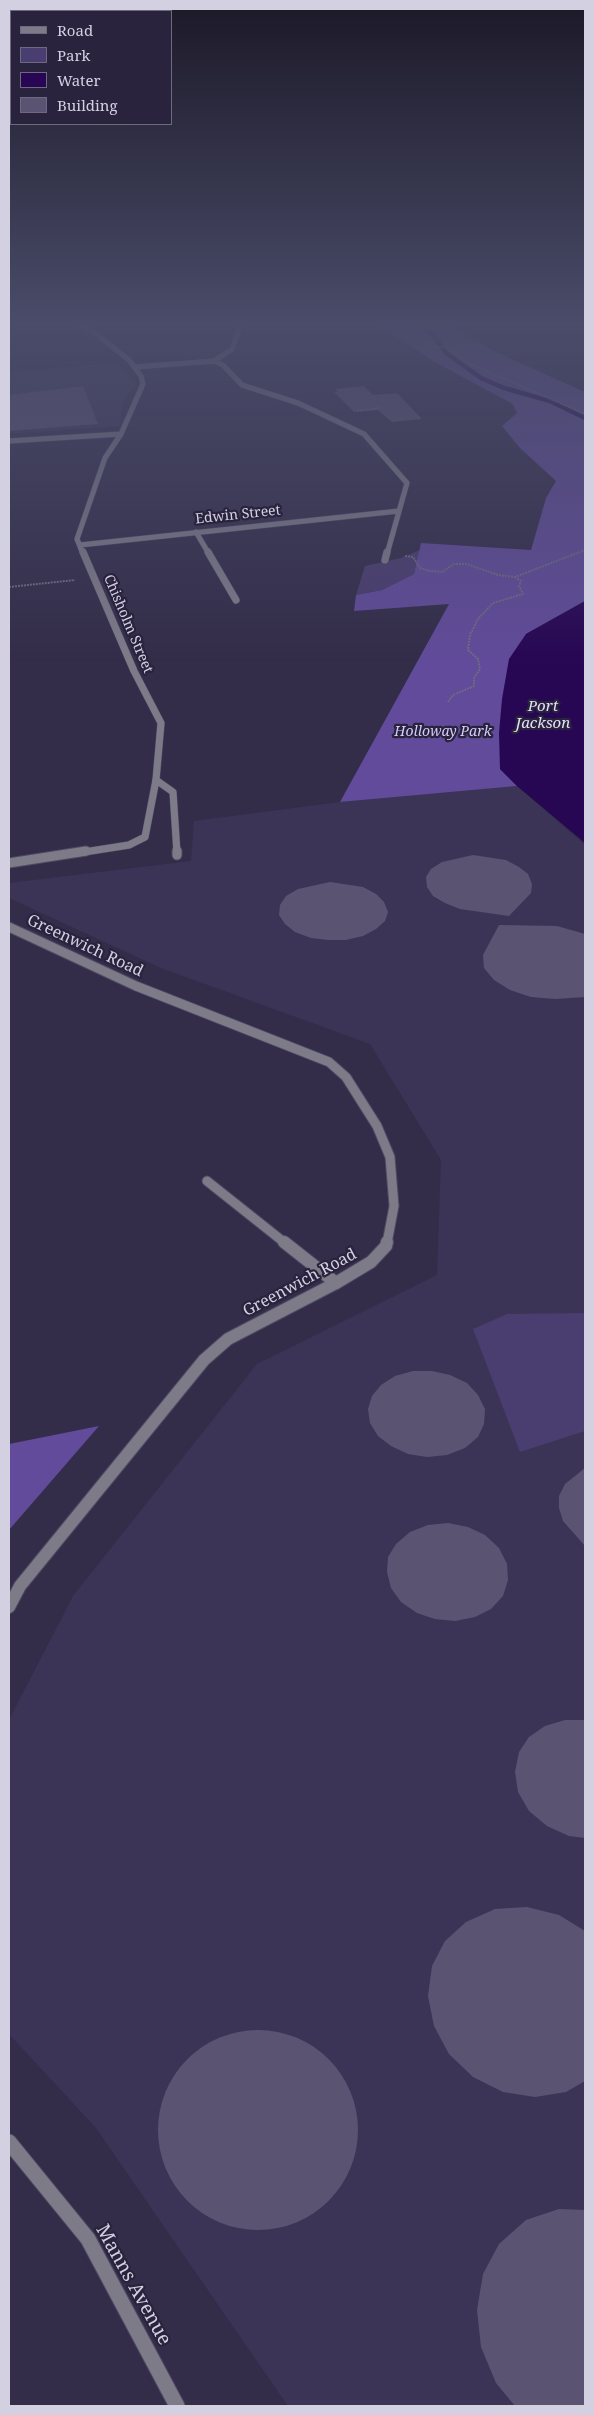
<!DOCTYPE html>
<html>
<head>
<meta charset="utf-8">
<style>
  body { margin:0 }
  #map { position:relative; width:594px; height:2415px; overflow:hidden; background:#332d49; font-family:"Noto Serif",serif }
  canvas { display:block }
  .frame { position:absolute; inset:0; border:10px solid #d3d0e2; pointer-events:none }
  .legend { position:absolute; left:10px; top:10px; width:162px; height:115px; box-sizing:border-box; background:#2a233e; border:1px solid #6e6880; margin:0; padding:6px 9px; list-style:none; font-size:15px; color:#d3d0e2 }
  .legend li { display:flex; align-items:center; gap:10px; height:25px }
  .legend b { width:25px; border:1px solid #6e6880 }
</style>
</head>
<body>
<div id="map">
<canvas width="594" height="2415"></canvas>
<div class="frame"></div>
<ul class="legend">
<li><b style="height:6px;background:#7e7b89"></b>Road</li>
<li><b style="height:14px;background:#4a3d6f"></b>Park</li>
<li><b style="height:14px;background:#270653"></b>Water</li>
<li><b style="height:14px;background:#5a5472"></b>Building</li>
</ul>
</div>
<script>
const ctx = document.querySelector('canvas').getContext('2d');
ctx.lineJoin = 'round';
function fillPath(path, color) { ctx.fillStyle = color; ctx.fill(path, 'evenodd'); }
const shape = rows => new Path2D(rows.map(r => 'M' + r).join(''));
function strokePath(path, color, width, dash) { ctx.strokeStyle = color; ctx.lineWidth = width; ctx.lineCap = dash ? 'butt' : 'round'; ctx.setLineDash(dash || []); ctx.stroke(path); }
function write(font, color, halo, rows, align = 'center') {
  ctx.font = font + ' "Noto Serif",serif'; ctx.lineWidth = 4.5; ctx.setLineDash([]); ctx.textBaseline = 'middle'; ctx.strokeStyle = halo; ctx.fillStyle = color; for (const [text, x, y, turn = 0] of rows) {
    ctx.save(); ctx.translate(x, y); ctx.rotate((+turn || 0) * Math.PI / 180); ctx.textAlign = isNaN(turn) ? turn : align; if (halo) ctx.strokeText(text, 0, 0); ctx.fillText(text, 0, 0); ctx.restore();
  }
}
const built = shape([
  [117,363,137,383,123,402,120,426,9,434,9,372],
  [517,786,585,845,585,2406,288,2406,96,2128,9,2034,9,1720,73,1596,257,1364,437,1275,441,1160,370,1044,161,968,9,898,9,883,191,861,194,821,340,802]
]);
const green = shape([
  [420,550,414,574,382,590,356,595,365,566,401,558],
  [585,1313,585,1431,520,1452,473,1329,507,1314]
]);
const forest = shape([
  [378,324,447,324,447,326,509,358,585,392,585,601,526,634,500,769,517,786,340,802,449,604,354,611,356,595,382,590,414,574,421,543,531,550,546,498,556,481,520,448,502,426,517,413,513,404,433,361],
  [99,1426,9,1530,9,1444]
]);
const water = shape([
  [585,601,585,843,517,786,500,769,499,733,502,699,509,659,526,634]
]);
const stream = shape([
  [414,324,431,332,446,353,481,378,504,388,550,401,585,418]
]);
const building = shape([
  [83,386,98,424,9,431,9,395],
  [364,386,373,395,397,393,422,419,392,422,378,410,354,412,334,392,338,392,335,389],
  [473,855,506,860,519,867,528,874,532,884,531,893,509,916,460,909,445,903,433,896,427,887,426,877,431,869,442,862],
  [330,882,363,887,376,894,384,902,388,912,385,921,376,929,363,936,346,940,328,940,311,938,295,932,285,924,279,915,280,905,286,896,298,889],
  [499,925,557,926,585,934,585,997,555,999,531,997,510,990,494,980,484,968,483,955],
  [413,1371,432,1371,450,1375,467,1383,478,1395,485,1409,484,1424,478,1437,465,1448,447,1455,427,1457,408,1454,391,1446,378,1436,370,1423,368,1409,372,1396,381,1385,395,1376],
  [585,1468,585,1546,563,1521,559,1508,559,1496,565,1484],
  [448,1523,468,1527,485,1535,499,1548,507,1564,508,1580,503,1596,491,1609,475,1617,455,1621,435,1619,417,1613,401,1602,391,1588,387,1572,388,1557,396,1544,410,1532,428,1525],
  [565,1720,585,1720,585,1838,569,1836,547,1826,529,1811,518,1792,515,1772,519,1752,529,1737,545,1726],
  [527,1907,559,1915,585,1931,585,2081,566,2092,535,2097,503,2092,473,2077,449,2054,434,2026,428,1996,432,1966,445,1941,466,1922,495,1909],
  '158 2130a100 100 0 1 1 200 0a100 100 0 1 1-200 0Z',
  [559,2209,585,2210,585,2406,515,2406,496,2383,481,2347,477,2310,483,2274,499,2244,526,2220]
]);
const path = shape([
  [390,324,438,347,447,347,468,363,585,414],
  [357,411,380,408],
  [405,556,413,557,420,568,430,571,442,572,454,564,467,564,498,575,515,577,585,550],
  [9,587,75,580],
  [448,702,453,695,474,686,474,678,480,669,478,659,468,650,470,635,478,619,493,603,523,594,519,586,521,581,515,577]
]);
const serviceFar2 = shape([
  [196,532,209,554]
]);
const serviceFar1 = shape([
  [208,552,236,600],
  [156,780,173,792,177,853]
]);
const service = shape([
  [177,851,177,855]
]);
const minorFar4 = shape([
  [78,324,95,333,129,360,141,376,143,384,121,434,105,458,77,539,83,554],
  [214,361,232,349,241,324],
  [135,367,214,361,223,365,242,385,298,403,364,434,407,483,387,554],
  [9,441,121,434],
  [80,545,399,511]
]);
const minorFar3 = shape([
  [385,560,387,552],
  [78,853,129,845,145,837,156,780,161,723,134,671,83,552]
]);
const minorFar2 = shape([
  [9,863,86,851],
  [207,1181,285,1243]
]);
const minorFar1 = shape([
  [284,1242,336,1283]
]);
const minor = shape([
  [9,2142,88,2239,177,2406]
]);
const tertiaryFar1 = shape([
  [9,927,136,986,329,1062,346,1077,377,1126,390,1157,394,1206,387,1243]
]);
const tertiary = shape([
  [9,1607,20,1586,204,1360,228,1339,336,1283,371,1262,386,1246,387,1242]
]);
const farStreetnames = [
  ["Edwin Street",238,515,-6],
  ["Chisholm Street",128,624,67]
];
const farParknames = [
  ["Holloway Park",443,732]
];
const farWaternames = [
  ["Port",543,707],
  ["Jackson",543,724]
];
const streetNames = [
  ["Greenwich Road",85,946,25],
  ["Greenwich Road",300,1283,-28]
];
const nearStreetnames = [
  ["Manns Avenue",133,2285,61]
];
fillPath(built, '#3c3456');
fillPath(green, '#4a3d6f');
fillPath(forest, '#614b9a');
fillPath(water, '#270653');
strokePath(stream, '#270653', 4.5);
fillPath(building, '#5a5472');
strokePath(serviceFar2, '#504a65', 6);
strokePath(serviceFar1, '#504a65', 8);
strokePath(service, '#504a65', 11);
strokePath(minorFar4, '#504a65', 6);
strokePath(minorFar3, '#504a65', 8);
strokePath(minorFar2, '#504a65', 11);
strokePath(minorFar1, '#504a65', 14);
strokePath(minor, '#504a65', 17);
strokePath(tertiaryFar1, '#504a65', 11);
strokePath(tertiary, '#504a65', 14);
strokePath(path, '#6f6a83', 2, [2, 1]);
strokePath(serviceFar2, '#7e7b89', 5);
strokePath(serviceFar1, '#7e7b89', 7);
strokePath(service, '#7e7b89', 9);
strokePath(minorFar4, '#7e7b89', 5);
strokePath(minorFar3, '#7e7b89', 7);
strokePath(minorFar2, '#7e7b89', 9);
strokePath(minorFar1, '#7e7b89', 12);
strokePath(minor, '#7e7b89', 15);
strokePath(tertiaryFar1, '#7e7b89', 9);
strokePath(tertiary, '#7e7b89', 12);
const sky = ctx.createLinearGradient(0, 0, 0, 662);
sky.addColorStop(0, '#1c1928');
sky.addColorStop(0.49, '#4a4c6a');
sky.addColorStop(1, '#4a4c6a00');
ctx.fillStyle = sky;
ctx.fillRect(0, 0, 594, 662);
write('14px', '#d3d0e2', '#2a233e', farStreetnames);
write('italic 14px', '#d5ccf9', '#2a233e', farParknames);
write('italic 15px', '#e5e1f7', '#2a233e', farWaternames);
write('16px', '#d3d0e2', '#2a233e', streetNames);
write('19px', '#d3d0e2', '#2a233e', nearStreetnames);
</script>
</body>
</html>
